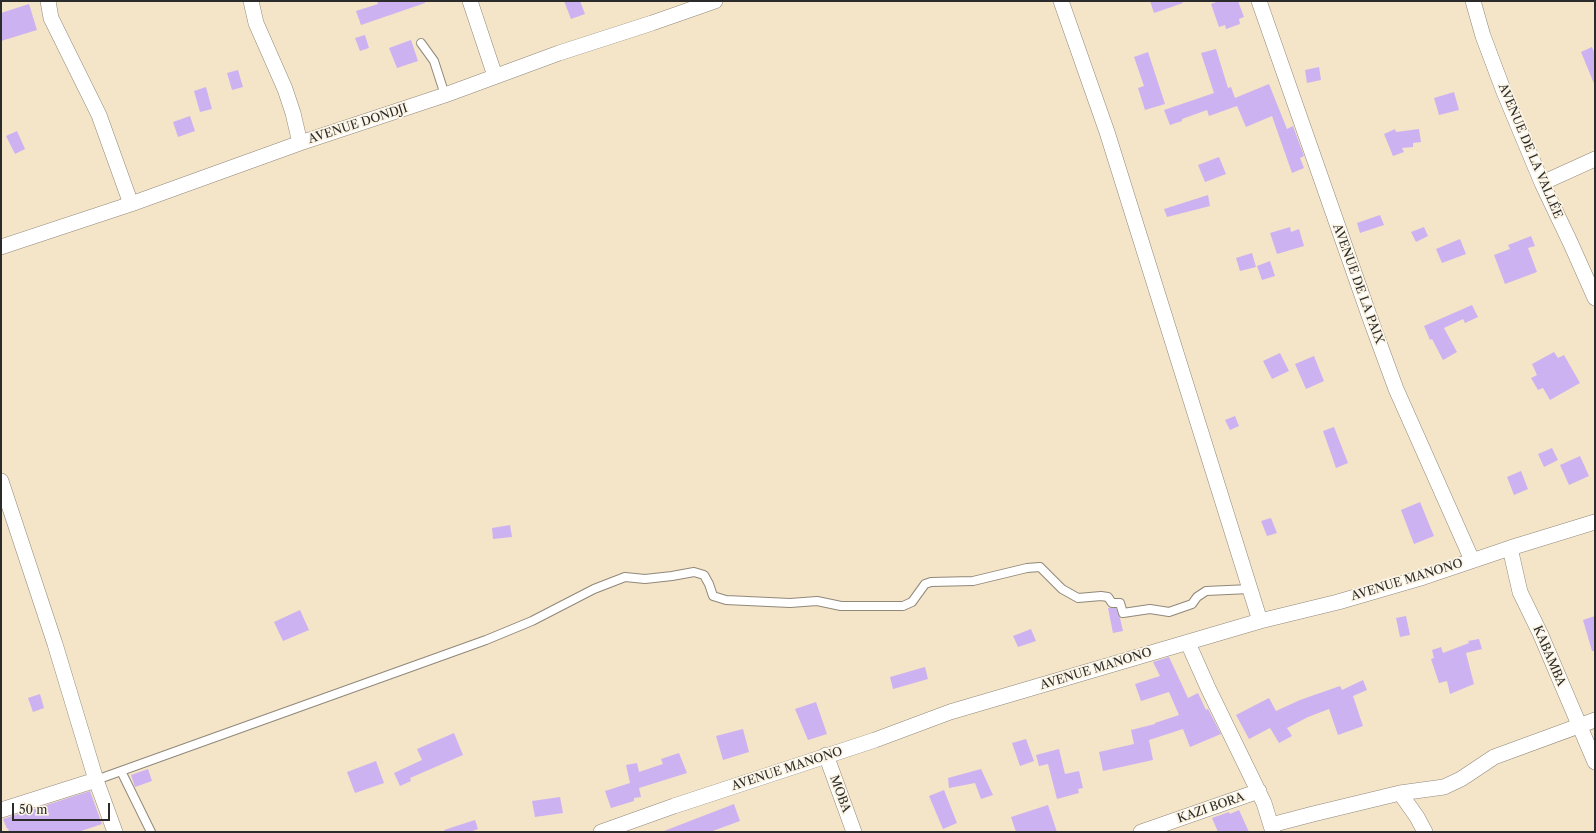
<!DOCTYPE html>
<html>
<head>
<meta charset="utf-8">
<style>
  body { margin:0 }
  #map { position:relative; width:1596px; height:833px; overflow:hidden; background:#f4e4c8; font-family:"Libre Caslon Text",serif }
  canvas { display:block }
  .frame { position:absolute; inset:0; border:2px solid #2b2b2b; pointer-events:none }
  .scale { position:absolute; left:12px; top:803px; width:98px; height:18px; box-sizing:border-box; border:2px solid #2b2b2b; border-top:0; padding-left:5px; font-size:12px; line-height:14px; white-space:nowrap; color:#2b2b2b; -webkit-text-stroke:3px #fcf5e5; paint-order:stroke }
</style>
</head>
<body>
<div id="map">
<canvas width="1596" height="833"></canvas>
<div class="frame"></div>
<div class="scale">50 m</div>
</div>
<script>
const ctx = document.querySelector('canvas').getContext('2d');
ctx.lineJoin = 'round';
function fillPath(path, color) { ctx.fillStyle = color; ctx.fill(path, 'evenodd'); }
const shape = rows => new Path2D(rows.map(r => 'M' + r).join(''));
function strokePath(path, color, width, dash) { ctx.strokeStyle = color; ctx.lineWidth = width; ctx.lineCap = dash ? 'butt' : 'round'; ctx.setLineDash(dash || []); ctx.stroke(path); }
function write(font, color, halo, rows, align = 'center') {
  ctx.font = font + ' "Libre Caslon Text",serif'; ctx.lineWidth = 3.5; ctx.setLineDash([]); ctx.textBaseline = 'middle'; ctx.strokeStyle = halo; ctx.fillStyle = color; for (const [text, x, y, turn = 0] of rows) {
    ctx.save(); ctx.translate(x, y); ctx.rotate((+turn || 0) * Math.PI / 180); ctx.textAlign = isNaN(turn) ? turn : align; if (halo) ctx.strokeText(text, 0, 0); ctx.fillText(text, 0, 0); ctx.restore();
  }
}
const building = shape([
  [377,1,425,1,425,3,361,25,356,11,378,4],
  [564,1,580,1,585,14,571,19],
  [1150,1,1182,1,1183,3,1154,13],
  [1219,1,1238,1,1244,17,1239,19,1240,24,1226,29,1225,25,1219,27,1211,4],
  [29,4,37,30,1,41,1,13],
  [365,35,369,48,360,51,355,38],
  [411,40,418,61,397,68,389,48],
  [1592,47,1595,54,1595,86,1581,52],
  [1216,49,1228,88,1231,87,1235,98,1269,84,1287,129,1293,126,1304,156,1300,158,1304,168,1292,173,1272,116,1246,127,1237,106,1209,116,1207,110,1182,119,1182,121,1170,125,1164,110,1214,93,1201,53],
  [1148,52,1165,104,1145,110,1138,88,1144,86,1134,57],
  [1319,67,1321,80,1307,83,1305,70],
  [238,70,243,87,232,90,227,73],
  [206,87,212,109,200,112,194,91],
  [1454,92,1459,110,1439,115,1434,98],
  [190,116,195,131,178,137,173,122],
  [1395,129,1396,132,1419,129,1421,142,1413,143,1413,147,1402,148,1404,152,1393,156,1384,134],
  [17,131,25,149,15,154,6,136],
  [1219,157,1226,174,1205,182,1198,165],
  [1208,195,1210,206,1167,217,1164,209],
  [1380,215,1384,225,1360,233,1357,223],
  [1290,227,1291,232,1299,229,1304,246,1277,254,1270,233],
  [1424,227,1428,236,1416,242,1411,232],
  [1531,236,1535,246,1528,248,1537,272,1505,284,1494,255,1510,249,1508,245],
  [1460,239,1466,254,1442,263,1436,249],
  [1252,253,1256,267,1240,271,1236,258],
  [1270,261,1275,276,1262,280,1257,266],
  [1472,305,1478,317,1465,323,1463,319,1444,328,1457,352,1443,360,1432,339,1430,340,1424,326],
  [1554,352,1558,358,1564,355,1580,383,1550,400,1543,388,1538,390,1531,378,1537,375,1532,364],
  [1280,353,1289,371,1272,379,1263,361],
  [1314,356,1324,381,1306,389,1295,364],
  [1235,416,1239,426,1230,430,1225,420],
  [1334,427,1348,463,1336,468,1323,431],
  [1552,448,1558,460,1544,467,1538,454],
  [1580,456,1589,476,1569,485,1560,465],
  [1521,471,1528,489,1514,495,1507,477],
  [1420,502,1434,536,1414,544,1401,510],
  [1271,518,1277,533,1267,536,1261,521],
  [510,525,512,537,493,539,492,528],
  [1108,608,1116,608,1120,618,1123,631,1113,633],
  [300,610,309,630,283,641,274,622],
  [1406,616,1410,635,1400,637,1396,618],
  [1595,616,1595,651,1592,651,1583,620],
  [1031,629,1036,641,1018,647,1013,636],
  [1479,639,1482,649,1466,653,1474,684,1450,694,1447,681,1439,683,1431,659,1434,658,1432,650,1441,647,1443,653,1469,643,1468,641],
  [1169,657,1188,698,1198,693,1206,710,1208,709,1221,734,1190,747,1183,729,1149,740,1153,760,1103,771,1099,752,1134,744,1131,730,1155,724,1155,723,1179,715,1169,692,1141,701,1135,684,1160,676,1153,662],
  [925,667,928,679,893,689,890,677],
  [1363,680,1367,690,1353,696,1363,726,1338,735,1329,709,1308,717,1287,728,1292,736,1279,743,1270,728,1249,739,1236,715,1269,698,1276,711,1300,700,1340,686,1342,690],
  [40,694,44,708,33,712,28,698],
  [816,702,827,734,808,740,795,709],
  [743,729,749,752,723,760,716,736],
  [454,733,463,755,410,778,411,781,400,786,394,773,422,760,417,749],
  [1026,739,1034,761,1020,766,1012,743],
  [1059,749,1065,774,1079,771,1083,788,1078,789,1079,793,1057,799,1048,764,1039,766,1036,755],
  [679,753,687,773,639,788,641,797,634,798,634,801,611,808,605,791,630,783,626,765,637,763,639,772,663,764,661,759],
  [376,761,384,783,355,793,347,772],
  [148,769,152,781,135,787,131,775],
  [981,769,993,795,981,799,975,783,949,788,948,778],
  [944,790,957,823,943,829,929,796],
  [90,791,102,824,78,832,9,832,8,828,7,829,3,819],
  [560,797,563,813,535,817,532,801],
  [734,804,740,821,710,832,664,832,664,831],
  [1048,805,1057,832,1016,832,1011,817],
  [1239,810,1249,832,1218,832,1212,818,1229,812,1230,814],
  [475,820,478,829,470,832,445,832,444,830]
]);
const lane = shape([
  [421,43,434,61,445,95],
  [121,771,151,832],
  [96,780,486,640,532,621,594,589,625,577,645,579,672,576,694,572,704,575,709,584,713,596,726,600,790,603,817,601,841,606,903,606,912,602,925,584,931,582,973,581,1027,568,1040,567,1062,589,1078,598,1101,596,1108,597,1112,603,1120,603,1123,613,1150,609,1169,612,1192,604,1197,597,1206,591,1250,589]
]);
const street = shape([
  [48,1,51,18,99,115,131,204],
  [251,1,256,23,285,89,293,113,300,143],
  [470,1,495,76],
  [1061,1,1107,132,1260,621],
  [1259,1,1370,318,1396,389,1472,560],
  [1473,1,1483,36,1504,92,1542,183,1571,244,1595,298],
  [1542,183,1595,159],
  [1,247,131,204,300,143,445,95,559,53,652,23,715,1],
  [1,481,55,644,96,780,115,832],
  [1510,548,1520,592,1540,633,1595,762],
  [1188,643,1208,688,1264,803,1273,832],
  [826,755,854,832],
  [1400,793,1417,817,1425,832],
  [1,810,96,780],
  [1271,825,1313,814,1400,793,1444,787,1461,779,1494,757,1595,720],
  [601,832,674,806,875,740,950,712,1260,621,1338,602,1424,577,1510,548,1595,522],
  [1141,832,1259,791]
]);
const streetNames = [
  ["AVENUE DONDJI",358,124,-18],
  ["AVENUE DE LA VALLÉE",1530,151,67],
  ["AVENUE DE LA PAIX",1358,284,70],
  ["AVENUE MANONO",1407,580,-17],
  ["KABAMBA",1549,656,67],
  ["AVENUE MANONO",1096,669,-17],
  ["AVENUE MANONO",787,769,-18],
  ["MOBA",840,794,70],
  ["KAZI BORA",1211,808,-19]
];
fillPath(building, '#cdb2f2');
strokePath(lane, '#90887a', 10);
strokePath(street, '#90887a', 16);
strokePath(lane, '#fff', 8);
strokePath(street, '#fff', 15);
write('12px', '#2b2b2b', '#fcf5e5', streetNames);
</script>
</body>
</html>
